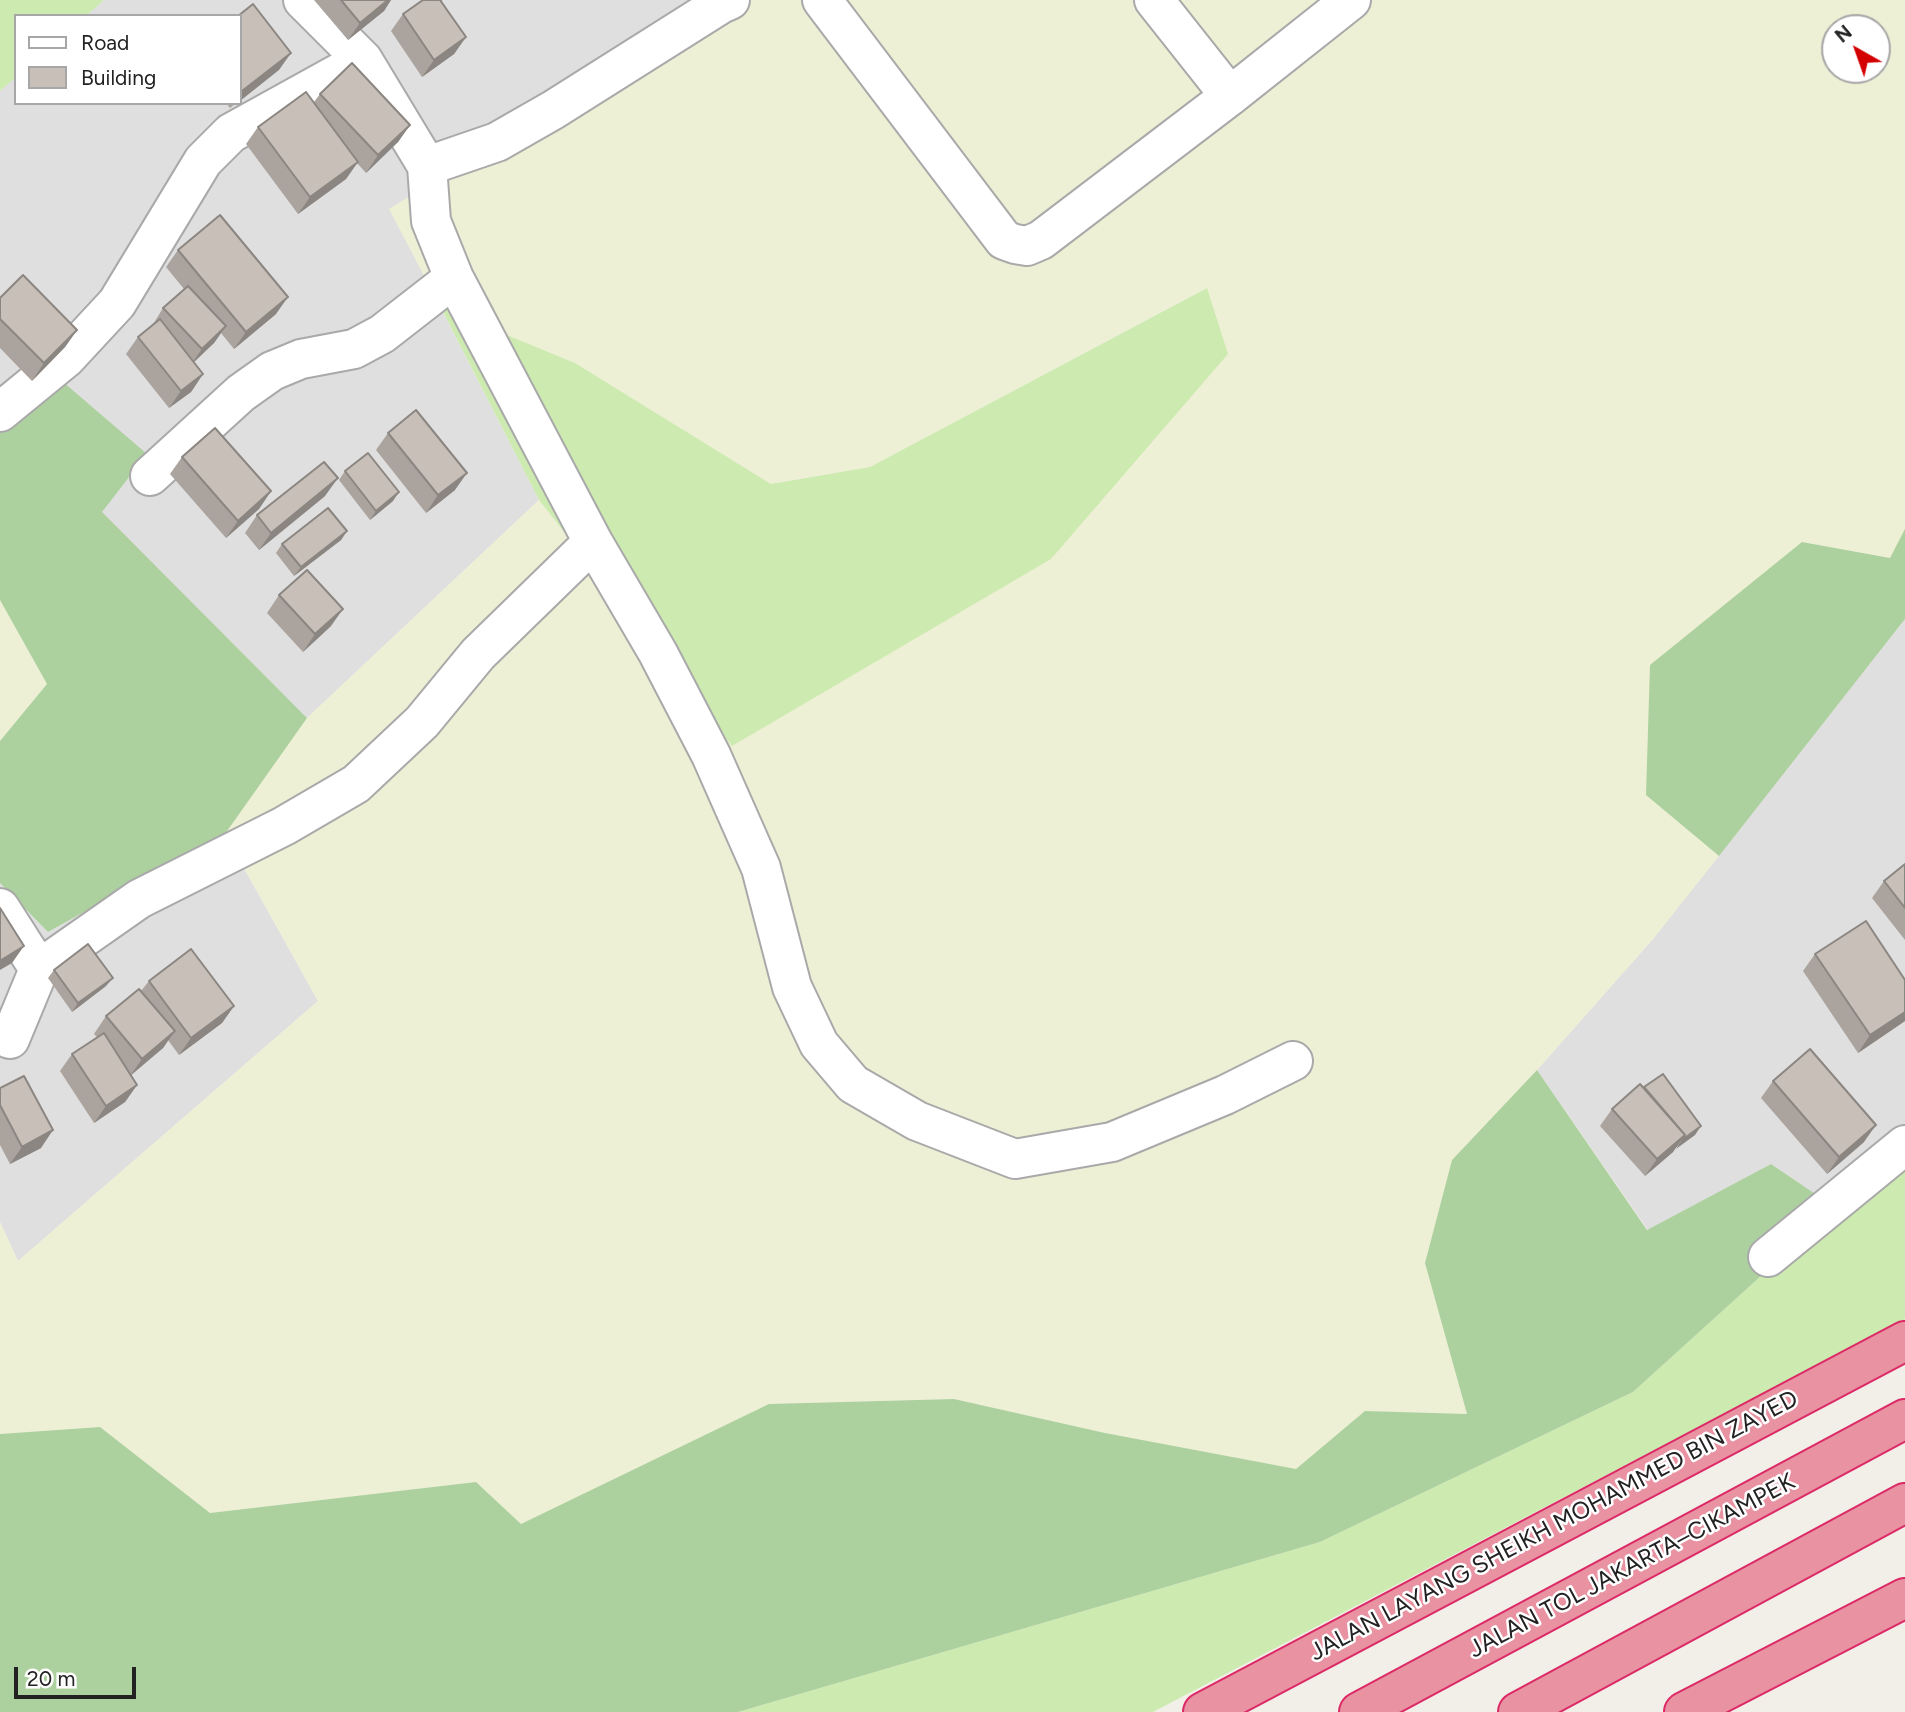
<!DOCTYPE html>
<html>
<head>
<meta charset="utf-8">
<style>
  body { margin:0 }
  #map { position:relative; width:1905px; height:1712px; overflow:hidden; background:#f2efe9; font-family:Figtree,sans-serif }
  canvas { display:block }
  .legend { position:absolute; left:14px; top:14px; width:228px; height:91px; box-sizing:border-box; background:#fff; border:2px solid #a7a7a7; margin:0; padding:9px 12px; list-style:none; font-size:21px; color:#222 }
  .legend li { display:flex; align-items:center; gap:14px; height:35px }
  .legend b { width:35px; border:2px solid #a7a7a7 }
  .north { position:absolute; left:1821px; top:14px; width:70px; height:70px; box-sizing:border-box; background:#fff; border:2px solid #a7a7a7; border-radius:50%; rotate:320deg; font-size:19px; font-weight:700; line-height:28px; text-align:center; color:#222 }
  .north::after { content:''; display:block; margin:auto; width:24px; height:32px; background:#d40000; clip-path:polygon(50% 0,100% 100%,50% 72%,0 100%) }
  .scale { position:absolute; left:14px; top:1667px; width:122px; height:32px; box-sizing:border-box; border:4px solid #222; border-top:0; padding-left:9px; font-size:21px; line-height:24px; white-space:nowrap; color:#222; -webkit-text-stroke:5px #fff; paint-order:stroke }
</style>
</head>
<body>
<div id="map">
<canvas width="1905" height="1712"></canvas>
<ul class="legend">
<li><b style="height:9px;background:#fff"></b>Road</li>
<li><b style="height:19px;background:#c7bfb8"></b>Building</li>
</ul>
<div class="north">N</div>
<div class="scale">20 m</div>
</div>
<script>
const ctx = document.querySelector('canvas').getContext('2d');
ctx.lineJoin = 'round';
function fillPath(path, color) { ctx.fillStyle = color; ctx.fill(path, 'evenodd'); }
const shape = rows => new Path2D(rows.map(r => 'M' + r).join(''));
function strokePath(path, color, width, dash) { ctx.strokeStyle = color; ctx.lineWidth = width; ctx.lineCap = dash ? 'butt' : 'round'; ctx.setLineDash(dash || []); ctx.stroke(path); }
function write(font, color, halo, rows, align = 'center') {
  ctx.font = font + ' Figtree,sans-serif'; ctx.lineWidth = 5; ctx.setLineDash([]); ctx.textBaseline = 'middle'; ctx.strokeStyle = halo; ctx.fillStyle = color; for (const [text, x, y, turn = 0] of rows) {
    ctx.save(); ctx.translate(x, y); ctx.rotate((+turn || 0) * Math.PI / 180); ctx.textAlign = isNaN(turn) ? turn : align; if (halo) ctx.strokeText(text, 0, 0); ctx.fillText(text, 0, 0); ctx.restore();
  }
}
const residential = shape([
  [104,0,726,0,390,209,539,500,307,718,101,512,147,455,0,409,0,91,16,77,16,103,240,103,240,16,86,16],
  [1905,619,1905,1167,1836,1208,1771,1164,1648,1230,1537,1070,1653,939],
  [225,834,318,1001,18,1261,0,1222,0,883,48,932]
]);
const farmland = shape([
  [726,0,1905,0,1905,529,1891,558,1802,542,1647,795,1719,856,1653,939,1537,1070,1452,1160,1425,1263,1467,1414,1365,1411,1296,1469,1105,1433,954,1399,770,1404,521,1524,476,1482,210,1513,100,1427,0,1434,0,1222,18,1261,318,1001,225,834,307,718,539,500,732,746,1206,288,870,467,771,484,575,363,441,308,389,209],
  [1835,28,1877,28,1877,70,1835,70],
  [0,600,47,684,0,741]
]);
const grass = shape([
  [0,0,104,0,86,16,16,16,16,77,0,91],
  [1207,288,1228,354,1051,559,732,746,539,500,441,308,575,363,771,484,870,467],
  [1905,1167,1905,1319,1153,1712,738,1712,1320,1542,1633,1392,1836,1208]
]);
const forest = shape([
  [48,369,147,454,102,512,307,718,225,834,48,932,0,883,0,741,47,684,0,600,0,409],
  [1905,529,1905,619,1719,856,1646,795,1650,665,1802,542,1890,558],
  [1537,1070,1647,1230,1771,1164,1836,1208,1633,1392,1320,1542,738,1712,0,1712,0,1434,100,1427,210,1513,476,1482,521,1524,769,1404,954,1399,1105,1433,1296,1469,1365,1411,1467,1414,1425,1263,1452,1160]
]);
const minor = shape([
  [822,0,1004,240,1015,244,1027,246,1041,240,1230,96,1351,0],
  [1154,0,1230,96],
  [427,166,497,142,553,110,721,4,730,0],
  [0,412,66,358,117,303,203,161,231,133,363,60],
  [150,476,241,393,272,371,301,359,354,349,382,334,454,278],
  [593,542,658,653,711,755,761,868,792,987,819,1044,853,1084,917,1121,1015,1159,1112,1142,1225,1095,1293,1061],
  [0,908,39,969,139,899,284,826,356,784,422,722,478,654,593,542,454,278,431,221,427,166,363,60,303,0],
  [10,1039,39,969],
  [1768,1257,1905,1145]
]);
const motorway = shape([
  [1203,1712,1905,1341],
  [1359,1712,1905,1419],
  [1518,1712,1905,1503],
  [1684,1712,1905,1598]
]);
const wall = shape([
  [314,0,391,0,384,11,348,40],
  [423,0,443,0,441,1,466,37,454,54,422,77,391,31,403,14],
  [320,94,410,125,398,142,366,173,357,163,346,179,298,214,246,144,258,127,314,102],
  [226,103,236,103,230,108],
  [178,250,276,314,234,349,221,333,214,343,193,362,203,374,191,392,169,408,126,354,138,337,152,326,163,308,184,289,166,267],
  [0,298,77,330,65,347,32,381,0,348],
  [388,433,455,490,426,513,376,450],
  [182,457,271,491,259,509,226,538,170,474],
  [345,471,393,501,370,520,339,480],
  [325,496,259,550,245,533,257,515],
  [347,531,341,540,294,576,276,553,282,544],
  [279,595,331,626,303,652,267,613],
  [1905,864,1905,940,1872,898,1884,881],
  [1815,954,1905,1021,1858,1053,1803,971],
  [54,970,106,986,72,1012,48,978],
  [149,981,234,1006,222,1023,179,1055,168,1040,163,1048,131,1075,137,1085,125,1102,94,1123,60,1071,72,1054,97,1037,94,1034,106,1016,141,991],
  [1773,1081,1864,1142,1827,1174,1761,1098],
  [0,1088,41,1148,10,1164,0,1145],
  [1612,1109,1695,1135,1675,1148,1673,1152,1645,1176,1600,1126]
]);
const shadedWall = shape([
  [388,0,391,0,384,11,348,40,360,23],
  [466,37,454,54,422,77,434,60],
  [291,53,279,70,240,101,240,94,242,91],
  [410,125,398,142,366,173,378,155],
  [358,162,346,179,298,214,310,197],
  [288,297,276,314,234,349,246,332],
  [226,326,214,343,190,366,202,349],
  [77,330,65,347,32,381,44,363],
  [203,374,191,392,169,408,181,391],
  [467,473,455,490,426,513,438,495],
  [338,478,325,496,259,550,271,533],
  [271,491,259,509,226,538,238,521],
  [399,492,393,501,370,520,376,511],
  [347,531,341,540,294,576,301,567],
  [343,609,331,626,303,652,315,634],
  [24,946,12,963,0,970,0,961],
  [113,978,106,986,72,1012,78,1003],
  [234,1006,222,1023,179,1055,191,1038],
  [1905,1012,1905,1021,1858,1053,1870,1035],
  [175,1031,163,1048,130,1076,142,1059],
  [137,1085,125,1102,94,1123,106,1106],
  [1876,1125,1864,1142,1827,1174,1839,1157],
  [1701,1126,1695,1135,1676,1149,1682,1140],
  [53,1130,41,1148,10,1164,22,1147],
  [1685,1135,1673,1152,1645,1176,1657,1159]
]);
const building = shape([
  [341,0,388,0,360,23,341,0],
  [423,0,440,0,466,37,434,60,403,14,423,0],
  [253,4,291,53,242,91,240,88,240,16,238,16,253,4],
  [352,63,410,125,378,155,320,94,352,63],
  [306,92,358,162,310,197,258,127,306,92],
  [220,215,288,297,246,332,178,250,220,215],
  [23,275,77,330,44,363,0,319,0,298,23,275],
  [188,286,226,326,202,349,163,308,188,286],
  [160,319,203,374,181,391,138,337,160,319],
  [416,410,467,473,438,495,388,433,416,410],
  [215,428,271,491,238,521,182,457,215,428],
  [368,453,399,492,376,511,345,471,368,453],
  [324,462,338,478,271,533,257,515,324,462],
  [328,508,347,531,301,567,282,544,328,508],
  [307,570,343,609,315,634,279,595,307,570],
  [1905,864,1905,908,1884,881,1905,864],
  [0,908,24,946,0,961,0,908],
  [1866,921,1905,980,1905,1012,1870,1035,1815,954,1866,921],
  [88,944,113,978,78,1003,54,970,88,944],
  [191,949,234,1006,191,1038,149,981,191,949],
  [139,989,175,1031,142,1059,106,1016,139,989],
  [104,1033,137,1085,106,1106,72,1054,104,1033],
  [1810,1049,1876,1125,1839,1157,1773,1081,1810,1049],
  [1663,1074,1701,1126,1682,1140,1685,1135,1644,1087,1663,1074],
  [24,1076,53,1130,22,1147,0,1105,0,1088,24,1076],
  [1640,1084,1685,1135,1657,1159,1612,1109,1640,1084]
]);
const streetNames = [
  ["JALAN LAYANG SHEIKH MOHAMMED BIN ZAYED",1554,1526,-28],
  ["JALAN TOL JAKARTA–CIKAMPEK",1632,1566,-28]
];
fillPath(residential, '#e0dfdf');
fillPath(farmland, '#eef0d5');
fillPath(grass, '#cdebb0');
fillPath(forest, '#add19e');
strokePath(minor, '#a9a9a9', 42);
strokePath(motorway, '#dc2a67', 42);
strokePath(minor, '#fff', 38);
strokePath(motorway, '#e892a2', 38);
fillPath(wall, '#aba49e');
fillPath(shadedWall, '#8b8681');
fillPath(building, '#c7bfb8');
strokePath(building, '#8b8681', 2);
write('24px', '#222', '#fff', streetNames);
</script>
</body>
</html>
